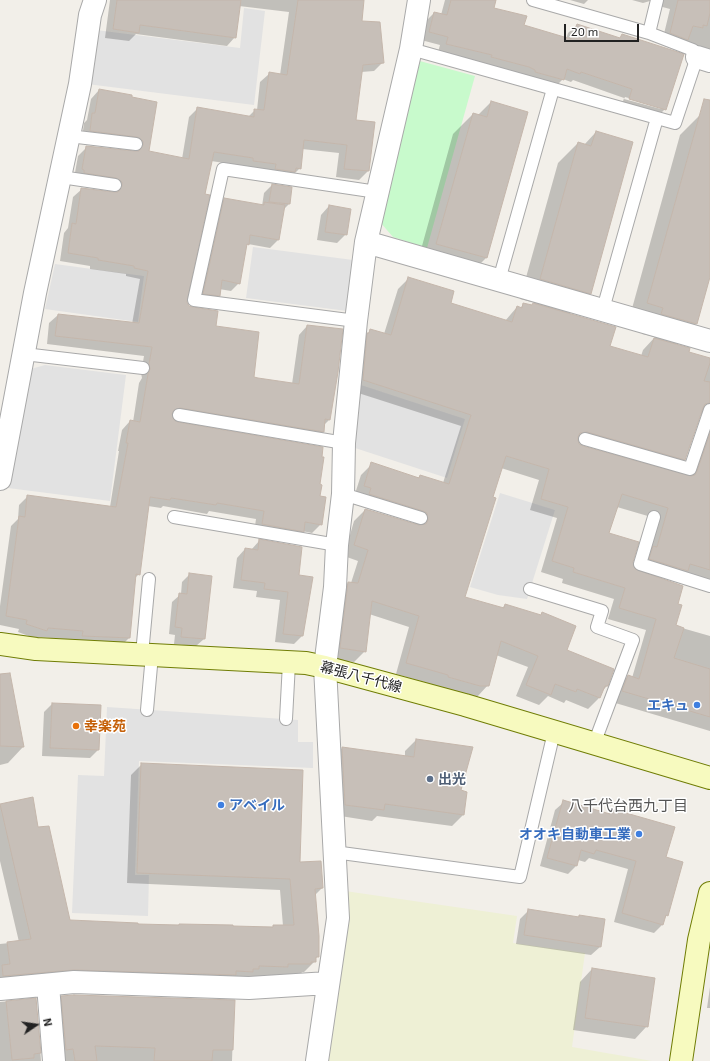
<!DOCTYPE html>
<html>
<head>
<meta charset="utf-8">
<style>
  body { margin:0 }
  #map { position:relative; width:710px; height:1061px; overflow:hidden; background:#f2efe9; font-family:"Exo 2",sans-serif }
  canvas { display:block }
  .north { position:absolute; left:16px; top:1005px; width:40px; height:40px; -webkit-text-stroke:3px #fff; paint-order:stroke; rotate:77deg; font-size:11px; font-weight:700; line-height:16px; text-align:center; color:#222 }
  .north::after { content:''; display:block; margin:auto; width:14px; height:18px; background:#222; clip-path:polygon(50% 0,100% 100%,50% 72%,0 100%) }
  .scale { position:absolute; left:564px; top:24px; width:75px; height:18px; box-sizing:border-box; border:2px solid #222; border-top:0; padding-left:5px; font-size:12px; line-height:14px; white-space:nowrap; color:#222; -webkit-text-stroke:3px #fff; paint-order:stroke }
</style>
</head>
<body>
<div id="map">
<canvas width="710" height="1061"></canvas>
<div class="north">N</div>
<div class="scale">20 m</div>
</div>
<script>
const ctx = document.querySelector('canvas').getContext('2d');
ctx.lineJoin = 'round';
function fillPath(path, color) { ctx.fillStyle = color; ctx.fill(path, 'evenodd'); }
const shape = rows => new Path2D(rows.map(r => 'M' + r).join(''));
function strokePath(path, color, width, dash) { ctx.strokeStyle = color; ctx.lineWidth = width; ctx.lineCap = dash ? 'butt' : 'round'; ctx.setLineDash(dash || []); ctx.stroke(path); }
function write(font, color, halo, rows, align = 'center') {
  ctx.font = font + ' "Exo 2","Noto Sans JP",sans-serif'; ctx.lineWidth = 3; ctx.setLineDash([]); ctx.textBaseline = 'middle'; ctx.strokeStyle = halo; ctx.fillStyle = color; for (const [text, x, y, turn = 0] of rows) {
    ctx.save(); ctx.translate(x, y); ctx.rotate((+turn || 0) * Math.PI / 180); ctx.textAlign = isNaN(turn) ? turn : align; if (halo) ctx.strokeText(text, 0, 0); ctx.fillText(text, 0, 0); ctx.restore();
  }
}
const farmland = shape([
  [345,891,517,916,513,943,585,953,572,1047,652,1061,327,1061]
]);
const park = shape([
  [416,60,475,76,427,248,393,237,380,222]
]);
const parking = shape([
  [244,8,265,11,254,105,87,84,96,30,240,48],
  [253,247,353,260,347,311,246,298],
  [55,264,144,276,138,322,45,309],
  [45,365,126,375,110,501,8,488,31,369],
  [358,384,465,419,447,478,352,447],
  [500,493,555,510,527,599,498,595,470,587],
  [107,707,298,720,298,742,313,742,313,768,139,761,135,875,149,875,148,916,72,913,78,775,104,776]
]);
const shadow = shape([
  [110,0,363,0,361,22,383,62,374,71,361,72,355,121,374,123,368,171,359,180,336,177,339,153,302,149,300,168,291,177,245,169,245,166,211,161,186,299,188,306,215,327,253,378,292,384,299,335,307,326,329,420,324,425,323,432,315,440,171,416,173,421,318,497,321,524,312,533,302,531,294,540,254,533,256,519,209,511,207,514,163,506,161,508,148,506,139,574,134,579,129,638,121,646,74,644,75,640,40,637,37,639,18,632,19,629,0,625,0,606,11,526,18,519,19,505,28,496,110,507,119,451,118,451,122,430,130,421,133,422,139,383,142,378,141,373,144,356,47,344,49,323,58,315,132,324,140,279,126,276,126,274,90,269,90,266,60,261,64,233,68,228,73,197,82,189,114,193,114,191,74,178,78,156,87,147,135,152,134,149,82,139,84,123,87,120,91,99,99,90,131,96,148,152,182,159,189,117,198,108,248,117,255,110,257,110,260,82,269,74,280,75,289,12,239,6,235,37,227,46,136,34,129,41,105,38],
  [445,0,495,0,493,9,523,26,566,39,568,33,577,25,619,39,622,36,665,109,656,118,621,108,624,98,573,80,571,82,563,79,554,88,438,52,440,45,421,40,426,21,434,13,441,15],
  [625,97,661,107,661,109,624,99],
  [570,0,588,0,584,4],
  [632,0,710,0,710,51,662,42,670,9,655,5,650,1,643,3],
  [491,102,486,258,466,278,417,264,453,134,473,114,478,115],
  [710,111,710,273,696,324,675,345,688,353,710,359,710,585,681,576,676,582,656,576,656,577,677,605,675,626,710,636,710,731,612,702,617,687,628,676,632,678,646,630,608,619,614,599,562,583,563,579,541,572,557,518,530,510,539,480,501,468,464,598,501,609,505,605,540,616,542,614,566,651,607,686,602,691,599,698,588,709,566,700,564,703,548,696,539,705,516,696,528,667,496,655,488,685,477,697,469,697,437,688,438,686,396,674,409,627,369,614,365,651,354,662,329,659,337,594,348,583,351,583,358,561,344,556,354,521,365,510,417,525,412,522,359,505,360,499,354,497,361,475,372,464,418,478,420,476,443,483,461,426,352,391,360,341,371,330,384,334,398,289,409,278,450,304,505,321,517,307,520,308,524,304,531,306,535,303,520,299,558,163,578,143,584,145,596,132,590,293,568,315,608,347,641,356,643,350,655,337,642,334,644,327,628,323,680,135,700,115],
  [700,413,704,416,707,420,689,477,672,472,684,459],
  [577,443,667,469,667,471,583,447],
  [617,507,658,519,638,572,634,570,632,562,608,534],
  [272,185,289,204,283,210,278,240,270,248,248,244,245,246,239,283,231,291,219,289,219,295,210,304,195,302,216,207,225,199,262,206,264,193],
  [329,206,346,234,337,243,317,240,321,215],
  [260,540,298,576,302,636,294,644,275,642,280,600,256,597,257,591,233,588,237,558,245,549,251,550],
  [190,574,204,639,196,646,174,644,175,635,169,634,172,602,181,594,182,582],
  [0,688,23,747,8,763,0,765],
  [52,704,98,750,90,758,42,756,44,712],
  [416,740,460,791,466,793,463,815,452,826,377,816,372,821,334,815,331,759,342,748,405,757,405,751],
  [142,764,299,863,322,888,315,895,318,956,315,959,315,961,304,972,302,972,300,975,280,974,277,977,250,977,247,979,0,986,0,944,19,942,0,861,0,805,38,828,69,921,137,925,272,928,274,926,283,926,280,890,127,883,131,775],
  [564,802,608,814,612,810,665,858,667,915,664,919,662,925,654,933,614,922,628,869,589,858,585,862,578,860,576,866,568,874,540,866,555,810],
  [529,910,577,918,579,916,600,947,591,955,516,944,520,919],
  [592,969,647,1026,635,1039,573,1030,580,982],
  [710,987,710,1008,707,1008],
  [62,997,234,1001,232,1061,55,1061,51,1007],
  [36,999,41,1061,0,1061,0,1002]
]);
const building = shape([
  [117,0,241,0,236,38,140,25,139,33,113,29,117,0],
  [298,0,364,0,362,21,380,22,384,63,363,65,356,120,375,122,369,171,344,169,347,145,304,140,301,169,296,168,295,172,275,169,276,164,253,161,253,158,214,152,205,194,210,195,187,302,189,306,193,307,218,311,216,326,259,332,254,377,258,378,299,384,307,325,343,329,338,372,330,420,325,419,324,432,180,408,174,410,172,414,174,420,178,422,323,447,322,457,324,457,320,484,322,485,320,496,326,497,322,525,305,522,304,532,262,524,264,511,217,503,216,505,171,498,170,500,150,497,140,575,136,574,130,638,82,636,83,631,48,628,47,631,26,624,27,620,6,616,19,516,25,517,27,495,116,507,128,443,126,443,130,420,140,422,148,374,150,369,149,364,152,347,55,336,58,314,139,323,148,271,134,268,134,266,98,260,98,258,68,253,72,223,76,224,81,188,114,192,118,192,122,186,122,182,116,178,84,173,84,170,82,169,86,146,135,151,139,151,143,145,143,141,137,137,90,131,92,113,95,113,99,89,132,95,132,97,157,102,149,151,189,159,197,107,254,117,254,109,264,110,269,72,287,75,298,0],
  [451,0,496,0,494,8,527,16,524,25,571,39,577,24,620,38,622,34,684,54,666,110,629,99,632,89,581,72,580,74,567,69,564,80,535,72,535,70,529,67,491,57,492,55,446,44,448,37,429,32,434,12,447,15,451,0],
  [678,0,710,0,710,13,707,26,703,25,703,28,693,26,688,40,670,33,678,0],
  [704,99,710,100,710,277,697,324,661,314,663,308,647,303,704,99],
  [491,101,528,112,487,258,436,244,473,113,487,117,491,101],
  [596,131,633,142,591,294,540,279,578,142,591,146,596,131],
  [272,184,292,187,290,204,269,202,272,184],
  [224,198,264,205,264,202,285,205,279,240,250,235,249,245,247,244,240,284,222,280,220,296,203,294,224,198],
  [329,205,351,209,347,235,325,232,329,205],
  [408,277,454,291,451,303,512,322,517,306,522,308,523,303,532,305,533,303,616,327,610,346,648,357,654,338,690,348,689,352,710,358,710,363,704,381,710,382,710,403,705,404,703,408,685,460,587,432,580,433,578,437,578,440,579,444,583,446,691,476,695,475,697,471,710,433,710,570,690,564,688,571,649,559,653,546,657,547,668,508,622,494,609,533,639,542,633,562,635,569,683,586,678,604,682,605,676,625,684,628,674,658,710,669,710,717,622,691,628,675,639,679,656,619,619,608,625,588,573,572,574,568,552,561,568,507,541,499,549,469,506,456,493,497,496,498,465,597,504,608,505,604,541,615,542,612,576,626,567,650,614,669,608,686,605,686,600,698,577,689,576,692,555,684,551,695,526,685,538,656,501,641,489,686,480,686,448,677,448,675,406,663,419,616,372,601,366,652,340,648,348,582,358,583,368,550,354,545,365,509,419,525,426,524,428,520,427,513,423,511,369,494,371,488,364,486,371,462,419,478,420,475,449,484,471,415,363,380,367,333,369,333,370,329,391,335,408,277],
  [259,539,302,547,299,575,313,577,303,636,283,634,288,592,264,589,265,583,241,580,245,548,258,550,259,539],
  [189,573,212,576,205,639,181,637,182,628,175,627,179,593,187,594,189,573],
  [10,673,24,747,0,746,0,674,10,673],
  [52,703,101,705,99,750,50,748,52,703],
  [416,739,473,747,461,790,467,792,464,815,385,804,384,810,345,805,342,747,414,757,416,739],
  [141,763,303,770,300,862,321,861,323,888,315,889,319,936,319,957,316,957,316,962,311,962,311,964,288,964,288,967,259,966,259,969,253,969,253,972,236,971,236,975,74,970,3,976,2,965,10,964,7,942,31,939,0,804,33,797,38,827,49,826,70,920,138,923,138,924,179,925,179,924,233,925,233,926,273,927,273,925,294,925,290,879,137,873,141,763],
  [563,800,610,814,612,809,675,827,666,857,683,862,668,916,666,915,663,925,622,913,636,861,596,850,594,854,581,850,577,866,547,858,563,800],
  [528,909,579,917,579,915,605,919,601,947,524,935,528,909],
  [592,968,655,978,648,1027,585,1018,592,968],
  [74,995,235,1000,233,1050,213,1050,212,1061,154,1061,155,1048,95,1046,97,1061,75,1061,73,1049,66,1050,61,996,74,995],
  [36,998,41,1053,34,1054,34,1058,12,1060,6,1001,36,998]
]);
const lane = shape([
  [649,33,657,0],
  [411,49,675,123,697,57,693,50,649,33,533,0],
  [69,136,136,144],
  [61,177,115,185],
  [499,280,553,89],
  [603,309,657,118],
  [356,321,194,300,223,169,377,192],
  [24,354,143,368],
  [179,415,344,443],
  [585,439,690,469,710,410],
  [343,494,421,518],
  [174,517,337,545],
  [654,517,640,564,710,586],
  [530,589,602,611,597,627,633,640,594,744],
  [142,654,149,579],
  [147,710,152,655],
  [286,719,289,663],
  [334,852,520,877,554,732]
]);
const street = shape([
  [697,57,710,61],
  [366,242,710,341],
  [0,479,35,293,80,84,90,15,95,0],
  [48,985,54,1061],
  [0,989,74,982,249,988,328,983],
  [317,1061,338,918,325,667,335,587,337,545,343,494,344,443,356,321,366,242,411,49,419,0]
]);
const secondary = shape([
  [0,644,36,649,306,663,325,667,465,705,710,778],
  [681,1061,699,940,710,893]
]);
const markers = [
  [697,705,4,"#3f7fe0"],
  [76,726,4,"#e8710a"],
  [430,779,4,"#5c6f8a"],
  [221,805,4,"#3f7fe0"],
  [639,834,4,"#3f7fe0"]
];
const streetNames = [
  ["幕張八千代線",361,677,15]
];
const shopNames = [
  ["エキュ",689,705],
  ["アベイル",229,805,"left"],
  ["オオキ自動車工業",631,834]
];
const foodNames = [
  ["幸楽苑",84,726]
];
const serviceNames = [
  ["出光",438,779]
];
const neighbourhoodNames = [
  ["八千代台西九丁目",628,806]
];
fillPath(farmland, '#eef0d5');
fillPath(park, '#c8facc');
fillPath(parking, '#e2e2e2');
fillPath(shadow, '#0003');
fillPath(building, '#c7bfb8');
strokePath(building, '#c4b6ab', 1);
strokePath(lane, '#a9a9a9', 14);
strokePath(street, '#a9a9a9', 24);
strokePath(secondary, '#707d05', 24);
strokePath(lane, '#fff', 12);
strokePath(street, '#fff', 22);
strokePath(secondary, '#f7fabf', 22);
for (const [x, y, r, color] of markers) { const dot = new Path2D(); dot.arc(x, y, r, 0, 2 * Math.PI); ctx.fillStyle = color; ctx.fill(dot); strokePath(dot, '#fff', 1.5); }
write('14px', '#222', '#fff', streetNames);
write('bold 14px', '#366cbe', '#fff', shopNames, 'right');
write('bold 14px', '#c56008', '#fff', foodNames, 'left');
write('bold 14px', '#4e5e75', '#fff', serviceNames, 'left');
write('15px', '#555', '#fff', neighbourhoodNames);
</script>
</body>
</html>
